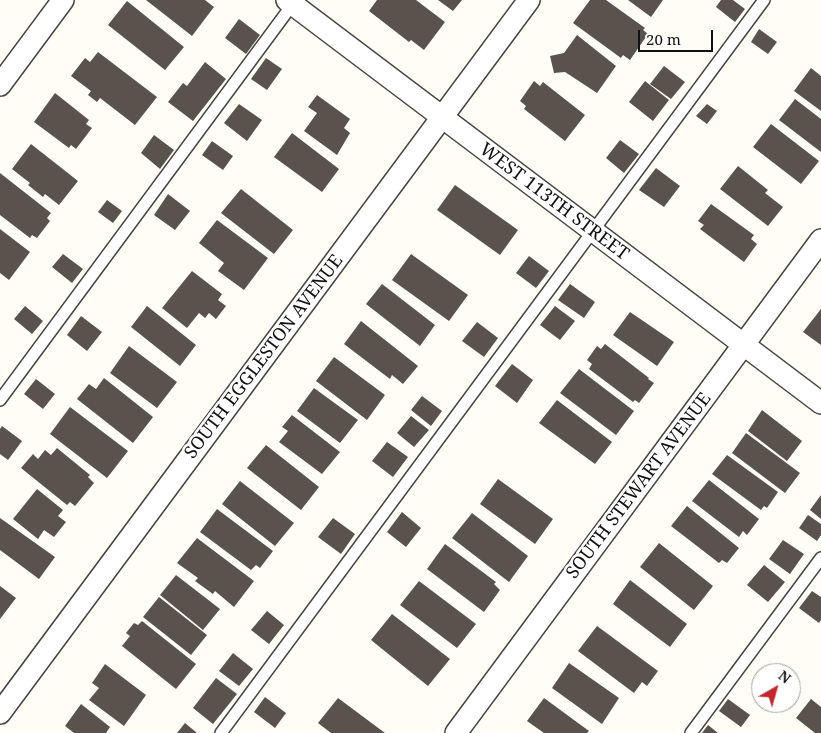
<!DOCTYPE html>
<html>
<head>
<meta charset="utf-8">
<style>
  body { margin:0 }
  #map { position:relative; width:821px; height:733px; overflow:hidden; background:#fffdf5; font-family:"Noto Serif",serif }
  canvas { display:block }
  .north { position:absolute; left:751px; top:663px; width:50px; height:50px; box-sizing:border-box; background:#fff; border:1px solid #a0a0a0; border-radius:50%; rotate:38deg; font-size:14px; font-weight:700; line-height:20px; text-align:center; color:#111 }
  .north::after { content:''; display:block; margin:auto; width:18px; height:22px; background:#c4262e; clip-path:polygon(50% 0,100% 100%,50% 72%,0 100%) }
  .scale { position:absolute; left:638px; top:30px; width:75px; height:22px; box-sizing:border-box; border:2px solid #111; border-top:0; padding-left:6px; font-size:15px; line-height:18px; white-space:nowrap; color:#111; -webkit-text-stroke:4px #fff; paint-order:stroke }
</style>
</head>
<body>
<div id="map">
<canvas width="821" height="733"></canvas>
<div class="north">N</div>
<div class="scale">20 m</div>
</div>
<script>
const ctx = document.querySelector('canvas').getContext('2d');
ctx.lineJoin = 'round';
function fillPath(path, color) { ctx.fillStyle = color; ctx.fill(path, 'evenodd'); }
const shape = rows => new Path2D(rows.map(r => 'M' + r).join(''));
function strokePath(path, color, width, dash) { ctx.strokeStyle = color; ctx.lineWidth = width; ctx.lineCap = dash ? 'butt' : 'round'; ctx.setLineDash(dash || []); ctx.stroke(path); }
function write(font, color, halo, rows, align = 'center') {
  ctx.font = font + ' "Noto Serif",serif'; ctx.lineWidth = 5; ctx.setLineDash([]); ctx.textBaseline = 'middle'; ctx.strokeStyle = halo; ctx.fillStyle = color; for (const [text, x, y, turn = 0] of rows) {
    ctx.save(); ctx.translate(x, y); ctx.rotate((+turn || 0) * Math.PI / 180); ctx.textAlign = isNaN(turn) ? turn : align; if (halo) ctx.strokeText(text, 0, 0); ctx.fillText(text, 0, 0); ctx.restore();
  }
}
const building = shape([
  [146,0,205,0,214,7,192,36],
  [377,0,416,0,445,22,424,50,411,40,409,42,369,11],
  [438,0,462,0,453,11],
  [590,0,606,0,645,28,643,30,648,34,630,60,623,55,621,58,573,23],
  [628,0,663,0,651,17],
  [721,0,733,0,745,9,735,22,716,7],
  [127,1,184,47,165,70,108,25],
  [239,19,260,35,246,54,225,38],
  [759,29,777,42,768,54,751,42],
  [577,35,616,66,597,93,565,72,554,73,550,56,564,53],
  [98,52,157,97,135,125,100,98,97,102,88,95,91,91,71,76,85,58,90,62],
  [266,58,282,69,267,90,251,79],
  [205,62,226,79,193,121,168,102,183,83,187,86],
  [664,66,685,82,671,99,650,84],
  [811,68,821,76,821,111,794,91],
  [534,81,540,86,543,82,585,115,565,141,524,109,526,106,520,101],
  [645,81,669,100,653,121,629,102],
  [55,93,89,120,86,124,92,128,76,149,71,145,69,148,34,122],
  [317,95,350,119,344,128,350,133,337,155,304,131,317,113,308,107],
  [795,99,821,119,821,152,779,120],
  [239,104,262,120,247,141,224,123],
  [707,104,717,111,707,124,696,116],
  [771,124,819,161,801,184,753,147],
  [292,133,339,169,322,192,274,157],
  [154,135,174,150,160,169,141,153],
  [620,140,639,154,624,173,606,158],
  [212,141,233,156,223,170,202,155],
  [31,144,78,181,59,205,45,194,43,197,28,185,30,183,12,169],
  [738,166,768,190,765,193,783,207,768,226,720,189],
  [656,168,680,186,664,207,639,190],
  [0,173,51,213,47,218,50,221,37,238,32,235,30,238,0,215],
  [455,185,518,230,500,255,437,210],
  [241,189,293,230,274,254,221,213],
  [168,194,190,211,175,230,154,215],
  [107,200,122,211,113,223,98,212],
  [711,204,754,235,751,239,757,244,744,262,700,229,704,225,698,221],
  [217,220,268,258,244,290,218,271,224,263,199,243],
  [0,229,30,252,9,280,0,273],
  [63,254,83,269,72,283,52,267],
  [411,254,468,295,449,321,392,280],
  [529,256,549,271,536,288,516,273],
  [192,271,222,294,218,300,226,306,216,319,209,313,205,318,199,313,187,328,162,308],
  [382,284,435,325,420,346,366,304],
  [570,284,595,302,584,318,558,300],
  [25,306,43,321,32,334,14,319],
  [147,306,196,345,180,366,131,327],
  [555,306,575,321,560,340,540,325],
  [821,309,821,345,803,332],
  [630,312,674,342,657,366,613,335],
  [81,316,102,332,87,351,67,335],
  [361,321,418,366,403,384,392,375,390,379,344,344],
  [477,322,498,338,484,357,462,341],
  [605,344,649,378,648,379,654,383,639,403,635,400,633,402,589,369,592,364,587,360,597,346,601,349],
  [129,346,177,382,157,408,110,373],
  [334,357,385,395,367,420,316,381],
  [512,364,533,380,517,403,495,386],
  [579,369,634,411,616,435,560,393],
  [104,378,153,417,133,443,77,399,89,384,96,389],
  [36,379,55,394,43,409,24,394],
  [314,388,358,420,340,443,297,411],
  [422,396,442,411,431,426,411,410],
  [557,400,612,442,595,464,539,423],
  [70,407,128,451,107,478,50,434],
  [762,410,802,441,787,461,748,431],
  [292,415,340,452,322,474,279,442,288,431,282,427],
  [411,416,429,430,414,447,397,433],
  [2,426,22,441,8,460,0,454,0,429],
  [746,433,800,473,785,493,732,453],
  [387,442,408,457,393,477,372,461],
  [266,445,319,487,301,510,247,468],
  [57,448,90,475,88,477,94,483,75,506,70,502,67,505,21,468,33,454,38,459,45,450,51,455],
  [727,455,778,492,767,508,764,506,761,510,712,474],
  [498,479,553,519,535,544,480,504],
  [709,480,759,519,747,535,743,531,739,537,692,501],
  [240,481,294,523,275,546,222,504],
  [37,489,63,510,58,516,66,522,54,537,44,530,38,539,13,519],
  [821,495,821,519,810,510],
  [687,506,739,548,727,563,722,560,719,563,671,526],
  [217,509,273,551,260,568,256,565,251,570,200,532],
  [402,512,421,528,406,547,387,532],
  [472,513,528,556,509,582,452,538],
  [808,515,821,524,821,535,817,541,799,528],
  [0,518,55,557,39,579,0,550],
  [333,518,355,534,341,554,318,537],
  [197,538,254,581,234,607,215,591,213,594,195,581,198,578,177,563],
  [783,540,804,554,790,574,769,559],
  [659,543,713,586,694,610,640,567],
  [445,544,496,582,494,584,500,590,484,612,427,569],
  [764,565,785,582,768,602,747,585],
  [176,575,220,609,203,630,160,595],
  [630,580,687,624,670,647,613,604],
  [419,581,476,624,457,648,400,605],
  [0,586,16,598,0,619],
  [812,591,821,597,821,620,819,623,799,608],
  [159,597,207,635,191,655,143,617],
  [267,611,284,625,269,644,251,630],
  [392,614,450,659,428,686,371,640],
  [142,621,196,664,176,689,122,646,130,636,126,633,134,623,138,625],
  [597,626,658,671,647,686,642,682,634,693,578,651],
  [233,653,253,669,239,686,219,671],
  [569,663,619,698,602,724,552,688],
  [105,664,146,695,124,726,89,700,99,688,92,683],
  [216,678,237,694,213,724,193,708],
  [265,697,286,713,275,728,254,712],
  [338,698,385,733,331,733,318,723],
  [544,698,589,731,587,733,544,733,527,721],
  [728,699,750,715,741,727,719,711],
  [811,699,821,707,821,733,815,733,796,718],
  [81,704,110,727,106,733,74,733,65,726],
  [185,723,197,733,177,733],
  [708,725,718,733,702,733]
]);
const service = shape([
  [0,400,295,1],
  [221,733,764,0],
  [691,733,821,558]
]);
const minor = shape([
  [287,0,821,403],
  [0,85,63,0],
  [0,713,529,0],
  [456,733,821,240]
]);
const streetNames = [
  ["WEST 113TH STREET",554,202,37],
  ["SOUTH EGGLESTON AVENUE",264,357,-53],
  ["SOUTH STEWART AVENUE",639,486,-53]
];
fillPath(building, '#5a524d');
strokePath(service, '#444', 14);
strokePath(minor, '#444', 24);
strokePath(service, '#fff', 11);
strokePath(minor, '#fff', 21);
write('18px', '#111', '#fff', streetNames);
</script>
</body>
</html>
